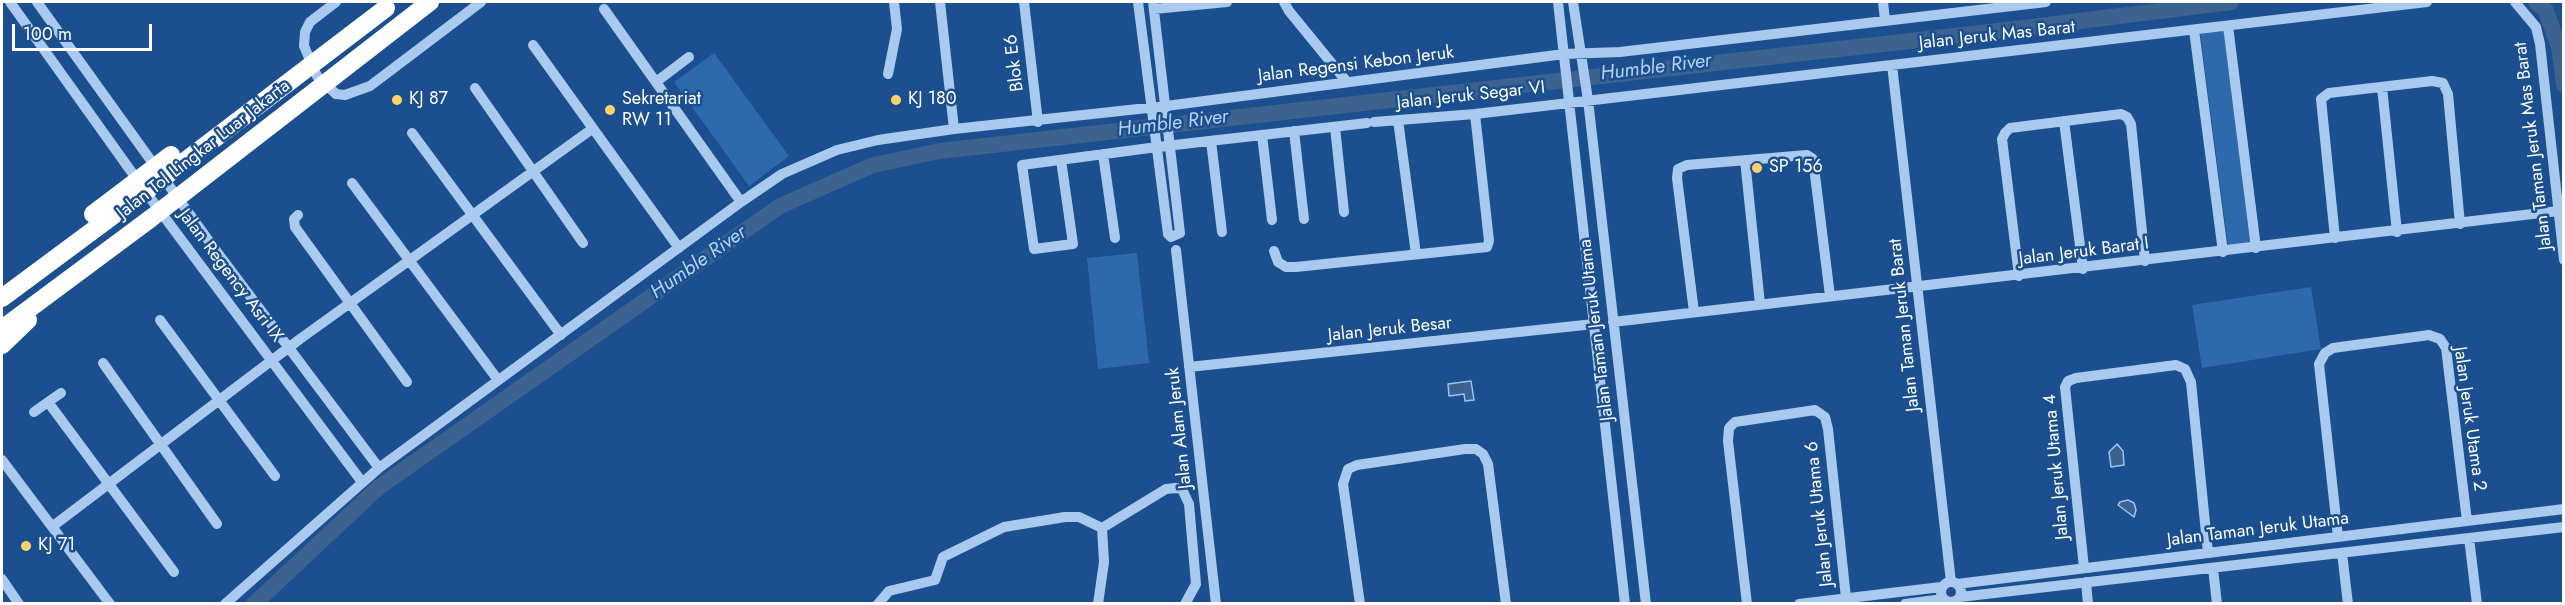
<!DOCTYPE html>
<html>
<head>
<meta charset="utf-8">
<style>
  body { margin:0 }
  #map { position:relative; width:2565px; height:605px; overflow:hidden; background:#1b4f8f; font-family:Jost,sans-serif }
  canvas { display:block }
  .frame { position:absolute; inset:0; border:3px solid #fff; pointer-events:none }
  .scale { position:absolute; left:12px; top:24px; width:140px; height:27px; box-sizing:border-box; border:3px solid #fff; border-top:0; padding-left:8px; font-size:18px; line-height:21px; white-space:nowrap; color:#fff; -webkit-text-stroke:4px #1b4f8f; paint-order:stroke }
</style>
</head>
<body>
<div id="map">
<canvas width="2565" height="605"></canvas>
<div class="frame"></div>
<div class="scale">100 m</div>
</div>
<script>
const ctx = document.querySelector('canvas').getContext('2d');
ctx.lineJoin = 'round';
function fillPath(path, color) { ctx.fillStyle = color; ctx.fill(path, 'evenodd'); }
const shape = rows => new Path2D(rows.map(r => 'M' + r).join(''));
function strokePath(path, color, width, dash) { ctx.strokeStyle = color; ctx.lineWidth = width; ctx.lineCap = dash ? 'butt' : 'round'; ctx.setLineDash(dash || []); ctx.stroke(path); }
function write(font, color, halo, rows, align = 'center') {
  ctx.font = font + ' Jost,sans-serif'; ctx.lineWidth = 5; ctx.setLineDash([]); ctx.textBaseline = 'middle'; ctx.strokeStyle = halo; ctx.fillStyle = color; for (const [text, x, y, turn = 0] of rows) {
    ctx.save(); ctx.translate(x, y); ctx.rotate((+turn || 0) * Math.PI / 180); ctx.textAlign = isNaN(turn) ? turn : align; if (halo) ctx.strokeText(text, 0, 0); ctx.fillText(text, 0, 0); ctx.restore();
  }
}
const green = shape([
  [2224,29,2251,243,2228,245,2200,32],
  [714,53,789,156,749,186,674,82],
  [1137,253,1149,363,1098,369,1087,258],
  [2311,287,2321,349,2202,368,2192,305]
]);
const water = shape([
  [1471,381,1474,400,1465,401,1464,394,1449,396,1448,384,1471,381],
  [2117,444,2123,451,2124,465,2111,467,2109,452,2117,444],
  [2128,500,2134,503,2136,510,2134,517,2118,505,2120,502,2128,500]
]);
const river = shape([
  [2536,2,2546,11,2559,47,2564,85],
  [254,604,379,487,780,206,873,165,940,151,2007,30,2231,2]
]);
const minor = shape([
  [10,2,148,195,362,482],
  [37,2,211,244,379,468],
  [336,2,310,22,305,32,304,46,317,76,336,94,345,95,370,86,481,2],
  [940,2,954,129],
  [1024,2,1038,122],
  [1138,2,1168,234,1171,237,1180,233,1153,2],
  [1284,2,1289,11,1347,82],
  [1558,2,1625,604],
  [1573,2,1588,100,1646,604],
  [1883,2,1885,20],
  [2515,2,2536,27,2540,44,2564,260],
  [604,9,741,202],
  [1154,9,1227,2],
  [2228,26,2256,248],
  [2194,30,2223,252],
  [533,45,679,248],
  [1892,65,1951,582],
  [888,74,897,29,894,2],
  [656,82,689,57],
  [2382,87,2397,232],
  [475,88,583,243],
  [1398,120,1416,254],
  [2064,121,2083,269],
  [1374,122,1475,114,2427,2],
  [1335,127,1344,212],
  [1294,131,1304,219],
  [412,133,561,335],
  [1262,135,1272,220],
  [1211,141,1222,232],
  [1103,154,1115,238],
  [1061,160,1073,244,1034,249,1022,165,1157,147,1367,123],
  [1745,160,1760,304],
  [352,183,498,380],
  [298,215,294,219,295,227,407,382],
  [2335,238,2321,99,2329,93,2432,81,2443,83,2448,94,2460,224],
  [1176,250,1216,604],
  [1274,251,1278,262,1286,267,1296,267,1487,247,1489,241,1475,114],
  [2019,276,2002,139,2005,133,2010,128,2121,114,2127,117,2131,124,2145,261],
  [1694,312,1677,178,1678,169,1687,165,1807,155,1813,159,1830,296],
  [160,320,275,476],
  [1613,322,2558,211],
  [103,363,217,524],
  [1189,367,1594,324],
  [48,402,61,393],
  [34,412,48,402,174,572],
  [2,460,110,604],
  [53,526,300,339,592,129],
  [2338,537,2319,364,2325,353,2333,348,2429,335,2440,339,2446,348,2467,521],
  [2469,538,2477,604],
  [2342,553,2348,604],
  [2084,568,2065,387,2068,381,2076,378,2176,365,2185,369,2191,382,2208,553],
  [2213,568,2217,604],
  [2,579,19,604],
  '1941 592a10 10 0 1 1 20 0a10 10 0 1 1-20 0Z',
  [2086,582,2088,604],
  [1957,584,2564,509],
  [1960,597,2564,527],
  [225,604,379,468,741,202,782,174,837,150,878,140,954,129,1166,106,1564,54,1620,52,2046,2],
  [878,604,889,591,935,580,943,557,1004,527,1065,517,1079,517,1102,528,1166,489,1175,488,1182,489,1189,504,1196,584,1185,604],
  [1098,604,1104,562,1102,528],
  [1360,604,1343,484,1348,469,1357,465,1465,449,1476,449,1483,454,1488,464,1506,604],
  [1747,604,1728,441,1729,428,1735,422,1815,410,1825,417,1828,429,1846,598],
  [1799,604,1941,587],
  [1905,604,1943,599]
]);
const highway = shape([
  [2,298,134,200],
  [2,329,150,219],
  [2,345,28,320]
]);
const highwayBridge = shape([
  [134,200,386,8],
  [93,214,171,155],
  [150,219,430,2]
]);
const markers = [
  [397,100,6,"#ffd166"],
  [896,100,6,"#ffd166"],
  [610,110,6,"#ffd166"],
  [1757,168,6,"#ffd166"],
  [26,546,6,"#ffd166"]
];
const streetNames = [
  ["Jalan Jeruk Mas Barat",1997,36,-6],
  ["Blok E6",1015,63,-97],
  ["Jalan Regensi Kebon Jeruk",1356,65,-7],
  ["Jalan Jeruk Segar VI",1471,96,-6],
  ["Jalan Taman Jeruk Mas Barat",2534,146,-97],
  ["Jalan Tol Lingkar Luar Jakarta",204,150,-38],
  ["Jalan Jeruk Barat I",2084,252,-7],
  ["Jalan Regency Asri IX",230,276,53],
  ["Jalan Taman Jeruk Barat",1905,325,-96],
  ["Jalan Jeruk Besar",1390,330,-6],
  ["Jalan Taman Jeruk Utama",1597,330,-97],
  ["Jalan Jeruk Utama 2",2469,419,82],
  ["Jalan Alam Jeruk",1180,428,-96],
  ["Jalan Jeruk Utama 4",2057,467,-95],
  ["Jalan Jeruk Utama 6",1820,514,-96],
  ["Jalan Taman Jeruk Utama",2258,530,-7]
];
const poiNames = [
  ["KJ 87",409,100],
  ["Sekretariat",622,100],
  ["RW 11",622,121],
  ["KJ 180",908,100],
  ["SP 156",1769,168],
  ["KJ 71",38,546]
];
const waterNames = [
  ["Humble River",1656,68,-7],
  ["Humble River",1173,124,-7],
  ["Humble River",699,263,-35]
];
fillPath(green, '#2e69ad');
fillPath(water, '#3c6290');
strokePath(water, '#9cc4f0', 1.5);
strokePath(river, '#3c6290', 16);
strokePath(minor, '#a9c9ee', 10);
strokePath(highway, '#fff', 18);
strokePath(highwayBridge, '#fff', 18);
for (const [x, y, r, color] of markers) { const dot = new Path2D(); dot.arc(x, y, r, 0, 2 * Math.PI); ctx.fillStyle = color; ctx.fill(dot); strokePath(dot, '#1b4f8f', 2); }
write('18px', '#fff', '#1b4f8f', streetNames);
write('18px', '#fff', '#1b4f8f', poiNames, 'left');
write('italic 20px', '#b5d3f5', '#1b4f8f', waterNames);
</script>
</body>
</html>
